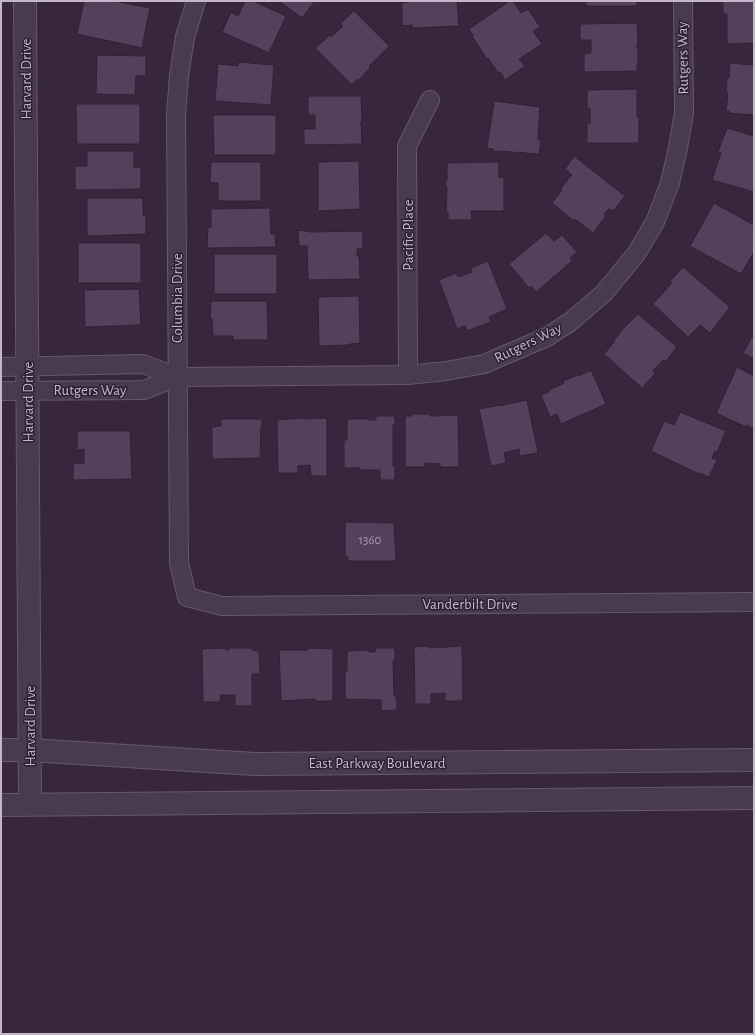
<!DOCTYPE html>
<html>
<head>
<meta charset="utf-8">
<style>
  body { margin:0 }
  #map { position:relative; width:755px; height:1035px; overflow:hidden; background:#37263d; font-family:"Alegreya Sans",sans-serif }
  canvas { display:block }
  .frame { position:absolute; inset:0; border:2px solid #c4b6c8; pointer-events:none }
</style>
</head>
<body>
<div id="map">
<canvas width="755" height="1035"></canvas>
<div class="frame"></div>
</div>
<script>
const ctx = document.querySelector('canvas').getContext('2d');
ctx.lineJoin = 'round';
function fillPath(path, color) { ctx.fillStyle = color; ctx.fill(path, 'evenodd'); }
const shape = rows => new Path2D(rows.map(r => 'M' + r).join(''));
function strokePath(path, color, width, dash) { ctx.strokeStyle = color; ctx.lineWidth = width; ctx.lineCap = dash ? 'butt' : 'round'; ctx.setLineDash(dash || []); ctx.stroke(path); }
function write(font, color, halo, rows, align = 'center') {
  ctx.font = font + ' "Alegreya Sans",sans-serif'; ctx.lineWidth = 3; ctx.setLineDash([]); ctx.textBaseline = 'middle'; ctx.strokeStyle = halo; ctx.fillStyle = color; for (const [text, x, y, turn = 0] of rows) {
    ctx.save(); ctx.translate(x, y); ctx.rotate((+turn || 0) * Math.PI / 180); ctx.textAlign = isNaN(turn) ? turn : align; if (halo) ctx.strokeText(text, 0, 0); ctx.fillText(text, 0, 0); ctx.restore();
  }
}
const building = shape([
  [84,1,114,1,150,8,142,48,77,34,84,1],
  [245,1,253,1,286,16,269,53,222,32,231,12,238,16,245,1],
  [279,1,315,1,302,18,279,1],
  [408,1,457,1,459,26,412,28,412,25,402,26,402,3,408,2,408,1],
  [510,1,513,1,521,13,528,9,540,27,533,31,542,44,519,59,525,66,505,80,500,72,498,73,488,58,487,59,472,36,473,35,469,29,510,1],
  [586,1,637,1,637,6,586,6,586,1],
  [723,1,754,1,754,43,727,44,727,14,723,14,723,1],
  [354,11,389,46,369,66,370,68,358,81,357,79,352,85,315,48,330,35,331,37,343,26,340,24,354,11],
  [637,23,638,45,637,45,637,48,638,48,638,63,637,63,637,71,584,72,584,54,591,53,591,40,580,40,580,24,637,23],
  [97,55,146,56,146,76,136,76,135,95,96,94,97,55],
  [238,62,274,65,271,105,215,101,218,64,238,66,238,62],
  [730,63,754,65,754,115,729,113,729,111,726,111,728,93,726,93,727,78,729,78,730,63],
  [637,89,637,117,639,117,639,143,587,143,587,123,590,124,590,108,587,108,587,90,637,89],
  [308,96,361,96,362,121,360,123,361,123,362,144,304,145,304,129,315,129,315,115,308,115,308,96],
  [494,101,540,107,538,140,541,140,539,154,498,151,497,152,493,151,493,149,487,148,494,101],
  [76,104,140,104,140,144,77,144,76,104],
  [213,115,276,115,276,155,214,155,213,115],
  [727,128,754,136,754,192,712,180,721,153,718,152,727,128],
  [87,151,134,151,134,167,141,167,141,189,75,190,75,166,87,166,87,151],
  [574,156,625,196,613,211,609,209,604,214,606,216,593,233,575,219,574,221,552,203,562,190,560,189,572,175,565,169,574,156],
  [359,161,360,209,318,211,318,162,359,161],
  [211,162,261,162,261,201,218,201,218,183,210,183,211,162],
  [499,162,499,178,504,177,504,211,471,211,472,220,448,220,448,212,446,212,447,187,446,187,445,180,447,180,447,163,499,162],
  [87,198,143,198,143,215,146,216,146,234,87,236,87,198],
  [714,203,754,225,754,252,741,274,690,246,714,203],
  [270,208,271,234,275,234,276,247,207,248,208,227,211,227,211,209,270,208],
  [298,230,311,232,363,231,363,249,357,249,357,256,359,256,360,279,308,280,307,246,299,246,298,230],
  [546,233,554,241,562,235,577,252,570,258,572,261,536,292,531,286,529,288,509,264,546,233],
  [78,243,141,243,141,283,78,283,78,243],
  [214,254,277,254,277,294,214,294,214,254],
  [488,261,507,309,489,317,491,322,467,331,465,326,457,329,439,280,456,273,458,277,472,272,471,268,488,261],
  [683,267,730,307,710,333,700,325,688,337,653,304,672,283,670,281,683,267],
  [139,289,141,325,85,327,84,290,139,289],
  [359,296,360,343,350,344,350,345,319,346,318,297,359,296],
  [211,301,267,301,268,340,233,340,233,336,213,336,212,319,210,319,211,301],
  [638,314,677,347,665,362,663,360,653,371,655,374,642,388,604,354,615,341,614,340,621,332,621,331,638,314],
  [752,337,754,338,754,359,743,353,752,337],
  [737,367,754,376,754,425,752,428,747,425,746,427,716,413,737,367],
  [591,370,606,404,561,424,557,414,550,417,541,395,549,392,549,390,564,383,563,381,578,375,579,376,591,370],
  [527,400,538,453,520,456,519,449,504,453,506,463,491,466,479,409,500,405,501,406,503,405,527,400],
  [680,412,726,431,717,452,715,451,712,458,717,460,709,477,699,473,699,474,651,451,664,421,674,425,680,412],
  [412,414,430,414,430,416,436,416,458,415,459,467,440,467,440,464,425,463,424,467,405,467,405,416,412,416,412,414],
  [376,416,395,416,395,425,393,425,393,466,395,466,395,480,380,480,380,470,360,470,360,468,344,468,344,440,347,440,347,419,369,419,369,420,376,420,376,416],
  [302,418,303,419,327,418,327,476,311,476,310,465,298,466,298,473,278,473,277,420,302,418],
  [221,419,262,419,262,426,261,426,260,458,212,459,212,427,221,426,221,419],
  [77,431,130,431,132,479,73,480,73,464,84,463,84,449,77,450,77,431],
  [345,522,394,523,396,561,348,561,348,557,345,557,345,522],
  [429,646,429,648,462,646,463,701,445,701,445,693,431,694,431,704,415,704,414,647,429,646],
  [226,648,226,650,229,650,229,648,252,648,252,650,259,651,260,674,252,674,252,706,235,706,235,695,220,695,221,702,203,702,202,649,226,648],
  [308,648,333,649,333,701,315,701,315,699,281,701,279,650,308,650,308,648],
  [376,648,395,648,395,660,393,661,394,696,396,696,397,710,381,711,381,700,345,699,345,671,347,671,347,651,369,650,369,652,375,652,376,648]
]);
const minor = shape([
  [196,1,185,37,179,76,176,114,179,563,187,597,222,606,754,602],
  [1,367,143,364,177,377],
  [408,375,407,146,430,100],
  [1,391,144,390,177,377,408,375,446,371,484,364,547,337,570,322,604,293,636,254,655,222,670,183,678,148,684,113,683,1]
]);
const tertiary = shape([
  [25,1,30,804],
  [1,750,30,750,255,764,754,760],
  [1,805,754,798]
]);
const numberNames = [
  ["1360",370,540]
];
const streetNames = [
  ["Rutgers Way",683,58,-91],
  ["Harvard Drive",26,79,-90],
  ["Pacific Place",408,235,-90],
  ["Columbia Drive",177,298,-90],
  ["Rutgers Way",528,343,-26],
  ["Rutgers Way",90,390],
  ["Harvard Drive",28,402,-90],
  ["Vanderbilt Drive",470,604],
  ["Harvard Drive",30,726,-90],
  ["East Parkway Boulevard",377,763]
];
fillPath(building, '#54405a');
strokePath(building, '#302135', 1);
strokePath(minor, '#67586b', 20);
strokePath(tertiary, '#67586b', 24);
strokePath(minor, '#493a4e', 18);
strokePath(tertiary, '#493a4e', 22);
write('13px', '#a898ac', null, numberNames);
write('15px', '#c4b6c8', '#2e1f33', streetNames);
</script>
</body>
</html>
